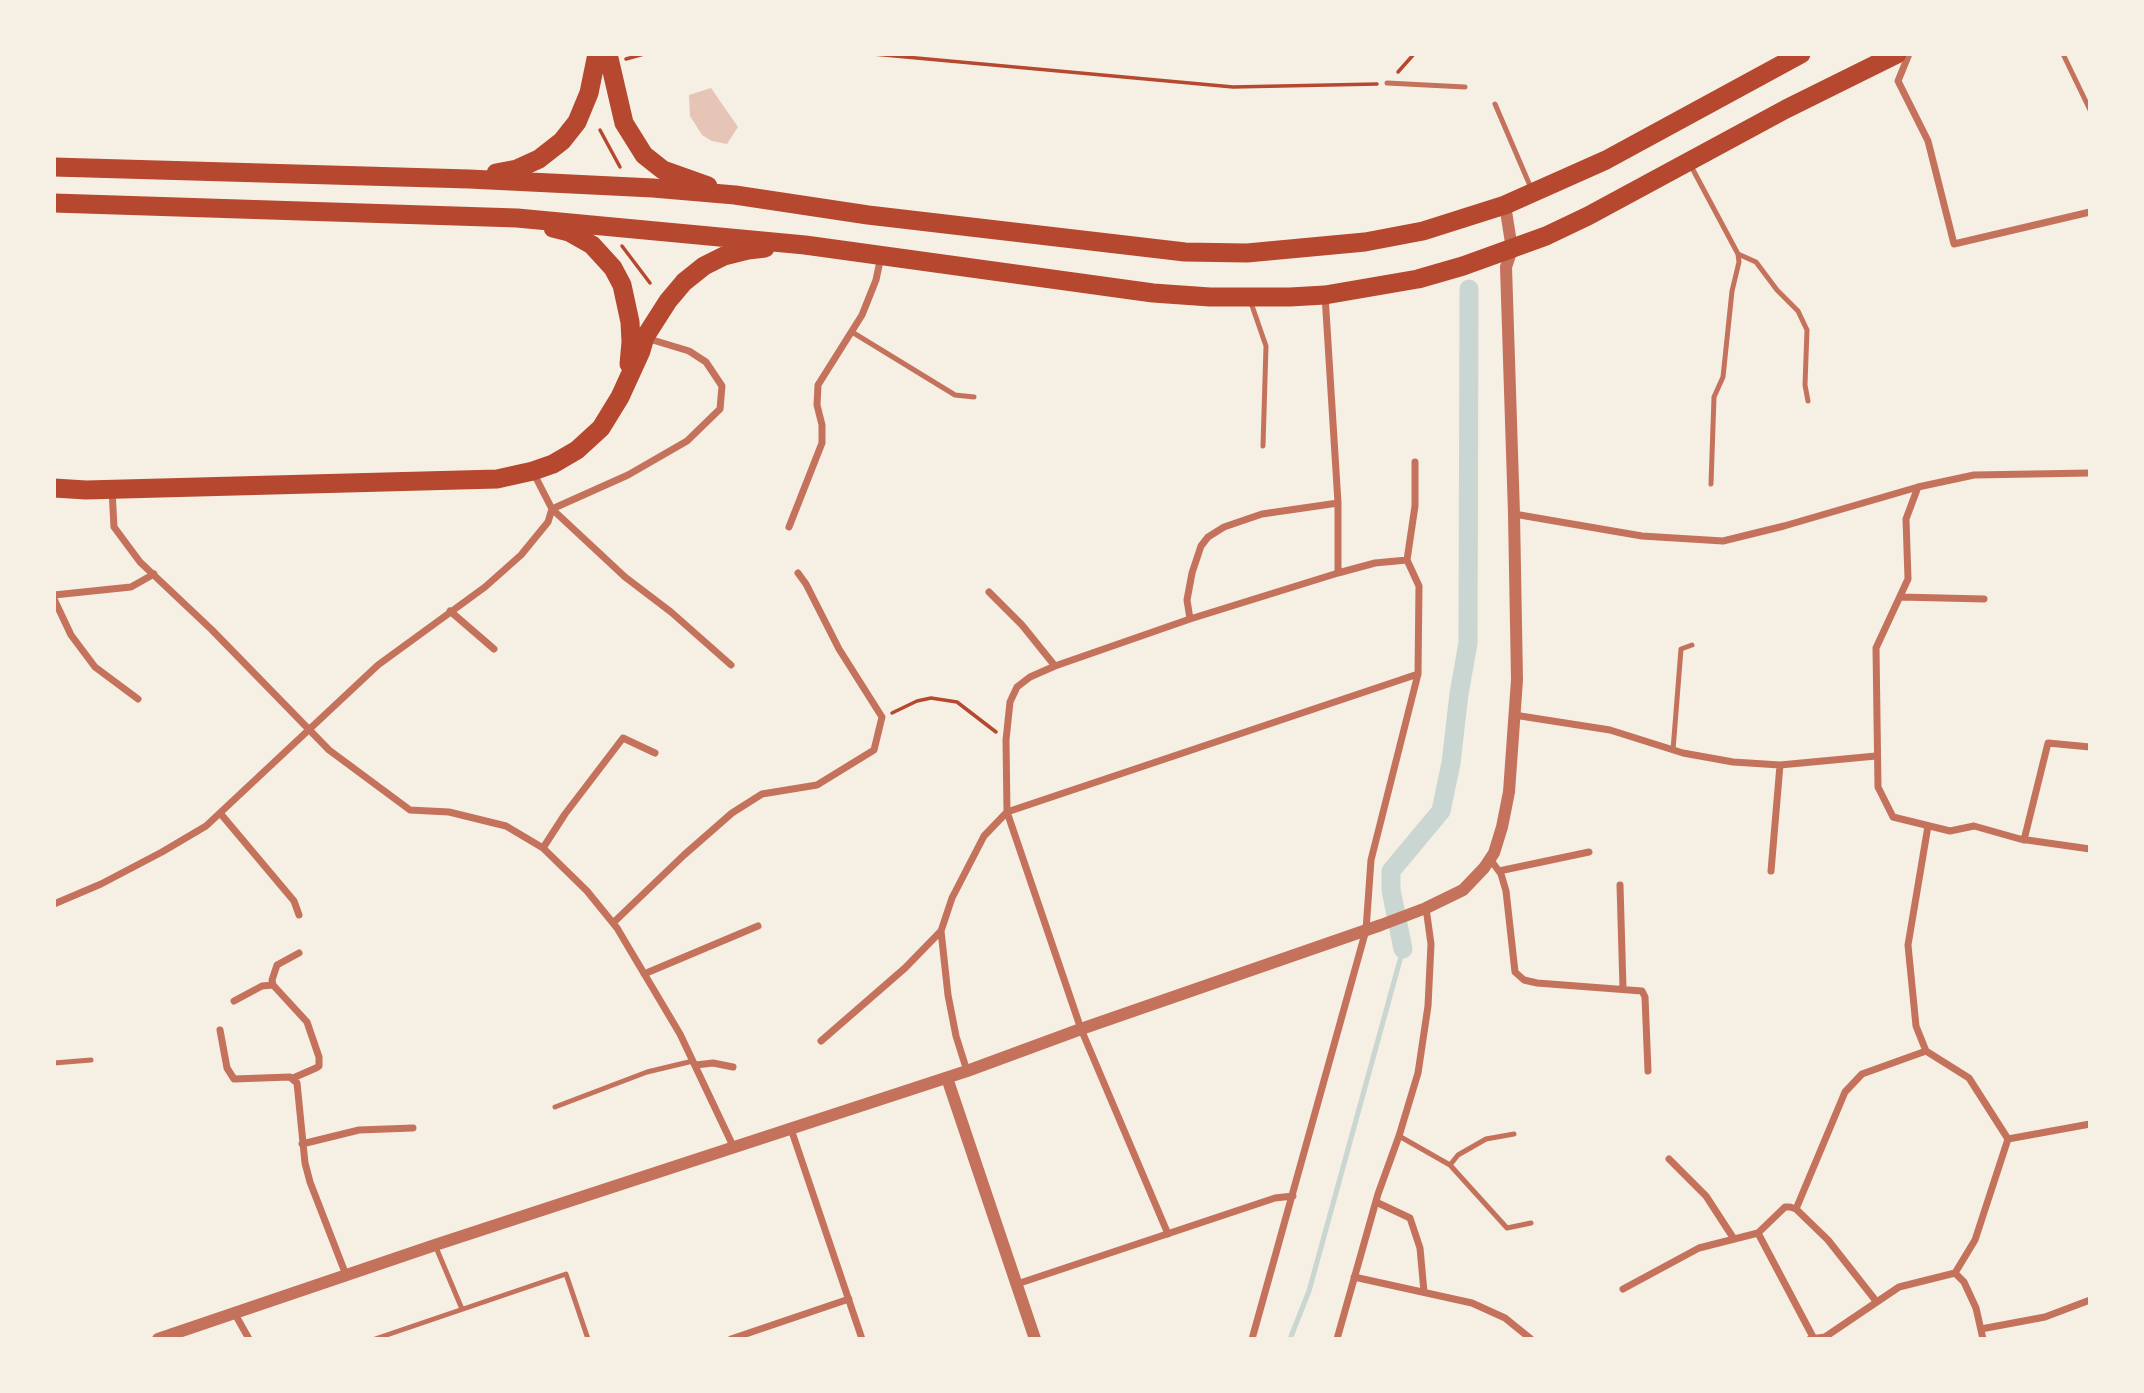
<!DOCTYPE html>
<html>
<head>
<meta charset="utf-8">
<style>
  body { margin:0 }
  #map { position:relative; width:2144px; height:1393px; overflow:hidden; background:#f6efe4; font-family:"Times New Roman",serif }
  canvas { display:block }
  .frame { position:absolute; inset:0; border:56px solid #f6efe4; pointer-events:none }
</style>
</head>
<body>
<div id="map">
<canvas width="2144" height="1393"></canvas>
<div class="frame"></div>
</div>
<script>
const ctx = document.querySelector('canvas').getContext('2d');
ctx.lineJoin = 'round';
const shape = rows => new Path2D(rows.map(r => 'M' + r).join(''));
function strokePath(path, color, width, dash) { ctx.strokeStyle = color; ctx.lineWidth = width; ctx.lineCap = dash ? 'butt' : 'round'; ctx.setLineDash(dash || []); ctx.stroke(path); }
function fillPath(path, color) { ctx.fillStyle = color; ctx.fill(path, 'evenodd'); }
const stream = shape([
  [1290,1339,1309,1291,1403,949]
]);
const canal = shape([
  [1403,949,1391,890,1391,871,1441,811,1451,763,1459,694,1468,643,1469,289]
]);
const building = shape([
  [711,88,738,127,727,144,712,141,702,135,690,116,689,95]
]);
const path = shape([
  [873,54,1233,87,1377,84],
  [626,59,644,54],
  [1398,72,1414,54],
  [600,130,620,167],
  [622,246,650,283],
  [892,713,917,701,931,698,957,702,996,732]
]);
const service = shape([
  [2063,54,2090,110],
  [1387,83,1465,87],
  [1495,104,1531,188],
  [1691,166,1738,254,1739,262,1732,291,1723,377,1714,397,1711,484],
  [1738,254,1756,262,1777,290,1798,311,1807,330,1805,385,1808,401],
  [1250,300,1266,346,1263,446],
  [852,332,955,395,974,397],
  [1673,750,1681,649,1692,645],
  [54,1063,91,1060],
  [555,1107,647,1072,693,1061],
  [1399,1136,1450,1165,1507,1228,1531,1223],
  [1450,1165,1458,1155,1486,1139,1514,1134],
  [435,1245,462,1309],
  [375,1339,566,1274,588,1339]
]);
const minor = shape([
  [1909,54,1898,81,1928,141,1954,244,2090,212],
  [1325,295,1338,503,1338,573],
  [533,472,552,509,625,577,671,612,731,665],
  [1918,487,1906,519,1908,579,1876,648,1878,787,1893,817,1950,831,1974,826,2020,839,2090,849],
  [112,490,114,527,140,562,212,630,329,750,410,810,449,812,506,826,543,848,587,891,617,928,680,1034,734,1148],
  [552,509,628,475,687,441,720,409,722,386,706,362,689,351,646,338],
  [1514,514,1642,536,1723,541,1784,526,1918,487,1974,475,2090,473],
  [789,527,822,443,822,425,817,405,818,385,862,315,876,280,881,256],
  [1407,560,1415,506,1415,462],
  [989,592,1022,625,1055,666],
  [54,595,131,587,154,574],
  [1900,597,1984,599],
  [54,599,71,635,95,667,138,699],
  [450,611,494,649],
  [1190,619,1187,600,1192,573,1201,546,1208,537,1224,527,1262,514,1338,503],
  [1514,715,1610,730,1683,753,1733,762,1780,765,1876,756],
  [220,813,294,901,299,915],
  [2024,840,2048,743,2090,747],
  [543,848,565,814,623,738,655,753],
  [1490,859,1501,874,1506,891,1515,972,1524,980,1537,983,1642,991,1645,997,1648,1071],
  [1499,871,1589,852],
  [1771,871,1780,765],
  [1620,885,1623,988],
  [54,904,101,884,162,852,206,826,378,665,485,587,521,555,548,522,552,509],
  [613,923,684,855,732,813,762,794,817,785,874,750,882,717,839,649,806,584,798,573],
  [941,931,948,995,956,1036,967,1071],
  [644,974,758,926],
  [234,1001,262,986,273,985],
  [220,1030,227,1068,234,1079,290,1077,297,1083,305,1163,310,1182,346,1275],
  [821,1041,905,968,941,931,952,898,984,836,1007,812,1418,674],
  [696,1065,713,1063,733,1067],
  [293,1078,316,1068,319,1066,319,1057,307,1022,273,985,272,980,277,965,299,953],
  [791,1129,862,1339],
  [2008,1139,2090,1124],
  [302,1144,359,1130,413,1128],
  [1669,1159,1706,1196,1734,1239],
  [1376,1202,1410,1218,1420,1248,1424,1292],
  [1796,1209,1845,1092,1862,1074,1926,1051],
  [1758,1233,1813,1337],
  [1168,1234,1081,1029,1007,812,1006,740,1010,702,1017,687,1030,677,1055,666,1190,619,1338,573,1375,563,1407,560],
  [1955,1273,1964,1282,1976,1308,1983,1339],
  [1354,1277,1472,1303,1505,1318,1531,1339],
  [1017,1284,1275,1198,1293,1196],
  [1623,1289,1699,1248,1758,1233,1785,1207,1790,1207,1796,1209,1828,1240,1876,1301],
  [235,1314,249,1339],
  [1981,1329,2045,1317,2090,1300],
  [731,1339,849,1299],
  [1252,1339,1366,930,1371,860,1418,674,1419,586,1407,560],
  [1337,1339,1378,1194,1399,1136,1418,1073,1428,1006,1431,944,1426,908],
  [1810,1339,1825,1337,1899,1287,1955,1273,1975,1240,2008,1139,1969,1078,1926,1051,1916,1026,1908,945,1928,826]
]);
const tertiary = shape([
  [947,1078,1035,1339],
  [158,1339,435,1245,967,1071,1081,1029,1381,925,1426,908,1463,890,1484,868,1494,853,1502,827,1509,792,1517,680,1514,514,1506,267,1512,249,1505,205]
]);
const trunk = shape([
  [608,54,624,123,644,155,663,170,708,186],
  [54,167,469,179,653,188,735,195,868,215,1185,252,1247,253,1365,242,1423,231,1505,205,1606,160,1801,54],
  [496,173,517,169,539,159,562,141,577,122,589,93,597,54],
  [54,203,517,218,805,245,1153,293,1210,297,1290,297,1325,295,1418,279,1463,266,1546,236,1588,216,1786,109,1897,54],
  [553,228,569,232,592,245,613,268,622,285,630,322,631,342,629,364],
  [54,488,86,490,497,479,533,471,553,464,577,450,601,428,620,397,641,351,645,337,668,301,684,282,704,266,724,256,748,250,765,248]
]);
strokePath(stream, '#c9d6d2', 5);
strokePath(canal, '#c9d6d2', 19);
fillPath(building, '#e6c5b7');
strokePath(path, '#b5482f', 3.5);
strokePath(service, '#c5725c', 5);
strokePath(minor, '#c5725c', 7);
strokePath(tertiary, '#c5725c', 12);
strokePath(trunk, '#b5482f', 19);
</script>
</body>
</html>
